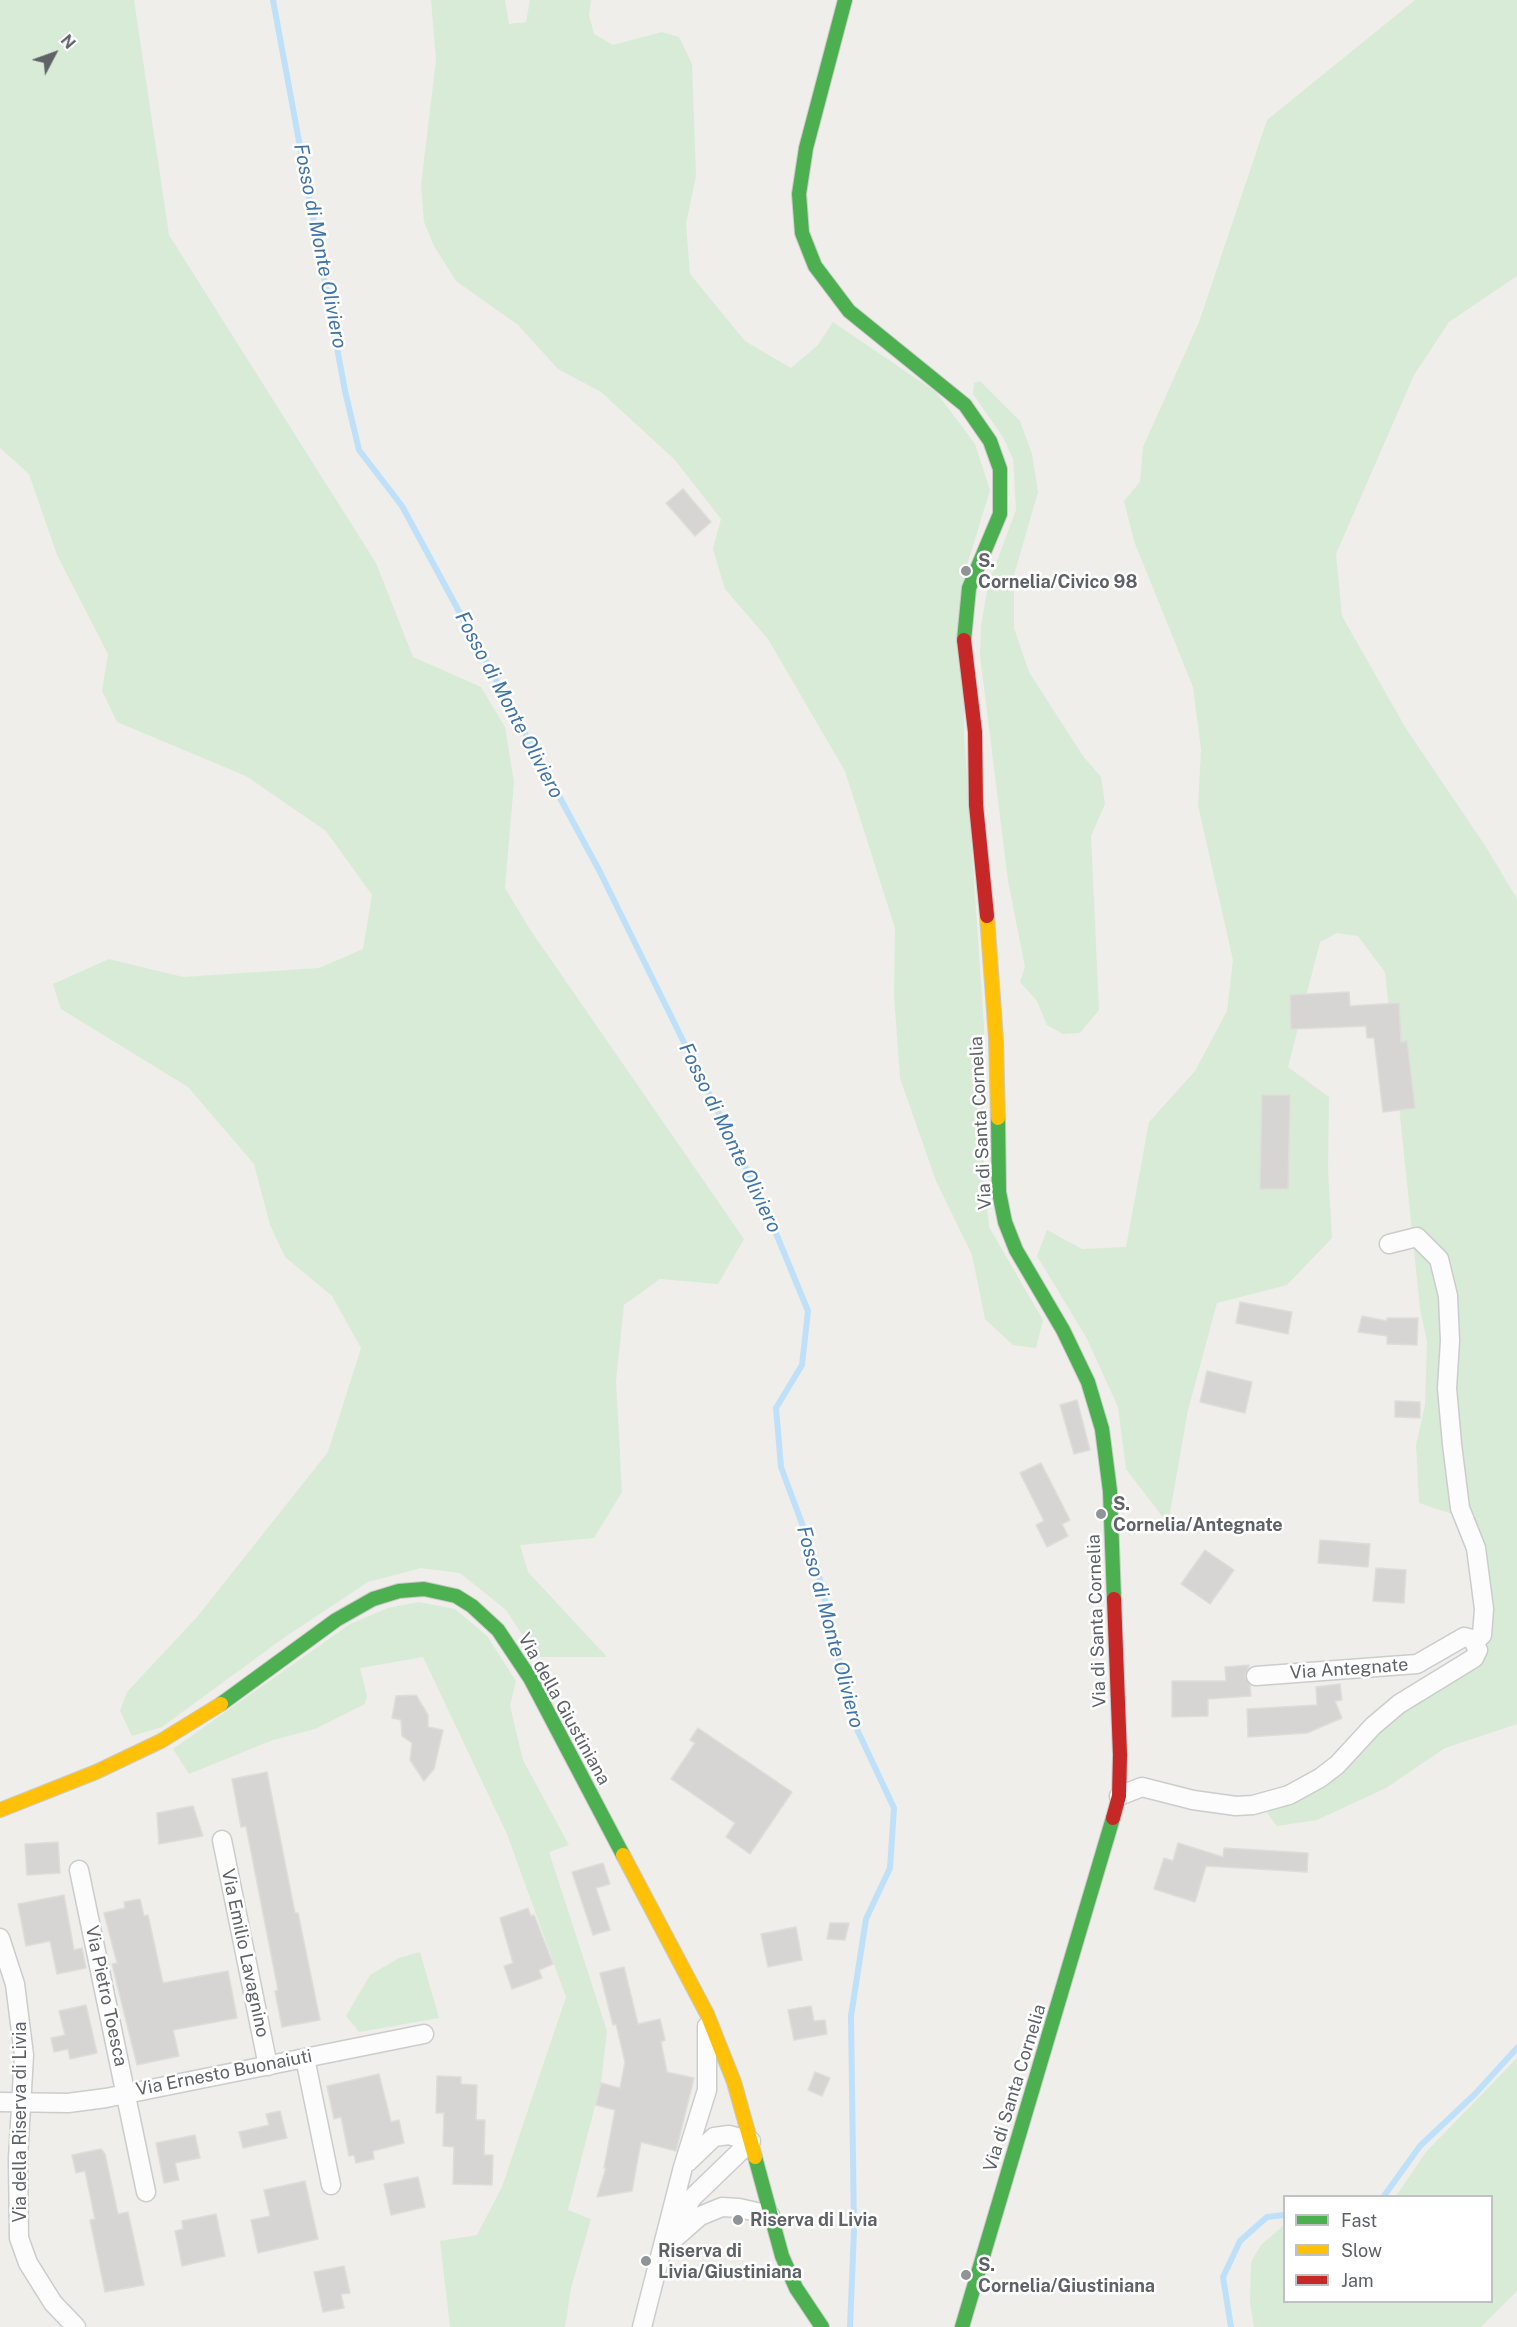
<!DOCTYPE html>
<html>
<head>
<meta charset="utf-8">
<style>
  body { margin:0 }
  #map { position:relative; width:1517px; height:2327px; overflow:hidden; background:#efeeea; font-family:"Public Sans",sans-serif }
  canvas { display:block }
  .legend { position:absolute; left:1283px; top:2195px; width:210px; height:108px; box-sizing:border-box; background:#fff; border:2px solid #bfc1c3; margin:0; padding:8px 10px; list-style:none; font-size:18px; color:#5f6368 }
  .legend li { display:flex; align-items:center; gap:12px; height:30px }
  .legend b { width:30px; border:2px solid #bfc1c3 }
  .north { position:absolute; left:24px; top:24px; width:60px; height:60px; -webkit-text-stroke:4px #fff; paint-order:stroke; rotate:49deg; font-size:16px; font-weight:700; line-height:24px; text-align:center; color:#5f6368 }
  .north::after { content:''; display:block; margin:auto; width:21px; height:27px; background:#5f6368; clip-path:polygon(50% 0,100% 100%,50% 72%,0 100%) }
</style>
</head>
<body>
<div id="map">
<canvas width="1517" height="2327"></canvas>
<ul class="legend">
<li><b style="height:8px;background:#4caf50"></b>Fast</li>
<li><b style="height:8px;background:#ffc107"></b>Slow</li>
<li><b style="height:8px;background:#c62828"></b>Jam</li>
</ul>
<div class="north">N</div>
</div>
<script>
const ctx = document.querySelector('canvas').getContext('2d');
ctx.lineJoin = 'round';
function fillPath(path, color) { ctx.fillStyle = color; ctx.fill(path, 'evenodd'); }
const shape = rows => new Path2D(rows.map(r => 'M' + r).join(''));
function strokePath(path, color, width, dash) { ctx.strokeStyle = color; ctx.lineWidth = width; ctx.lineCap = dash ? 'butt' : 'round'; ctx.setLineDash(dash || []); ctx.stroke(path); }
function write(font, color, halo, rows, align = 'center') {
  ctx.font = font + ' "Public Sans",sans-serif'; ctx.lineWidth = 5; ctx.setLineDash([]); ctx.textBaseline = 'middle'; ctx.strokeStyle = halo; ctx.fillStyle = color; for (const [text, x, y, turn = 0] of rows) {
    ctx.save(); ctx.translate(x, y); ctx.rotate((+turn || 0) * Math.PI / 180); ctx.textAlign = isNaN(turn) ? turn : align; if (halo) ctx.strokeText(text, 0, 0); ctx.fillText(text, 0, 0); ctx.restore();
  }
}
const green = shape([
  [0,0,134,0,169,235,376,563,413,657,481,687,505,727,514,782,505,888,529,928,744,1239,718,1284,660,1279,624,1305,616,1381,622,1492,594,1538,520,1545,528,1572,607,1657,537,1657,506,1610,460,1573,421,1568,368,1582,285,1637,162,1727,132,1736,120,1711,127,1692,197,1617,328,1452,361,1348,332,1296,285,1257,270,1225,254,1164,188,1087,61,1009,53,984,109,959,183,977,319,968,363,949,372,895,326,831,246,776,117,722,102,691,108,654,57,555,29,474,0,448],
  [431,0,505,0,509,24,526,22,530,0,591,0,589,15,594,34,613,45,662,32,679,37,692,64,696,176,686,224,690,274,745,341,791,368,818,345,833,322,936,392,975,444,990,490,964,575,964,734,984,1027,984,1176,989,1227,1043,1320,1036,1348,1013,1345,985,1319,972,1255,936,1181,900,1078,894,995,895,928,845,771,768,639,725,589,713,549,721,519,675,460,601,392,558,369,518,325,456,281,434,246,424,222,421,185,436,60],
  [1415,0,1517,0,1517,276,1449,322,1414,375,1336,554,1342,616,1405,727,1486,847,1517,899,1517,1724,1445,1748,1386,1788,1317,1820,1277,1826,1267,1813,1384,1724,1475,1665,1488,1647,1480,1550,1452,1514,1419,1503,1416,1445,1425,1405,1427,1342,1420,1308,1385,972,1358,936,1337,933,1320,942,1288,1067,1329,1097,1328,1169,1332,1238,1287,1285,1217,1303,1188,1410,1168,1524,1126,1469,1118,1407,1086,1337,1037,1256,1047,1230,1082,1249,1126,1247,1149,1122,1195,1071,1227,1011,1233,960,1198,805,1201,749,1193,687,1134,541,1124,501,1140,482,1143,447,1199,322,1267,120],
  [980,381,1020,421,1032,454,1038,492,1014,575,1014,628,1029,672,1083,756,1101,777,1105,804,1091,836,1099,1010,1080,1033,1063,1034,1047,1025,1037,1001,1020,982,1025,967,1008,881,980,655,981,626,988,585,1016,510,1013,459,1003,437,973,394,974,383],
  [419,1602,455,1609,487,1636,516,1681,510,1706,523,1760,569,1845,549,1852,607,2031,601,2083,568,2210,591,2219,571,2288,565,2327,450,2327,440,2241,477,2235,502,2187,566,1997,507,1834,423,1657,360,1668,367,1696,365,1704,315,1729,273,1740,189,1774,173,1749,350,1624,388,1608],
  [420,1952,439,2018,359,2032,346,2016,370,1975,399,1958],
  [1517,2058,1517,2291,1481,2327,1254,2327,1250,2303,1251,2262,1261,2245,1284,2225,1284,2302,1492,2302,1492,2196,1396,2196,1426,2152]
]);
const stream = shape([
  [273,0,345,391,359,450,402,506,599,870,766,1209,808,1311,802,1365,776,1408,781,1467,814,1556,855,1725,894,1808,890,1868,866,1919,851,2016,854,2230,850,2327],
  [1384,2196,1420,2146,1475,2094,1517,2048],
  [1231,2327,1223,2277,1240,2241,1267,2217,1284,2215]
]);
const building = shape([
  [683,489,711,522,695,536,666,503,683,489],
  [1349,992,1350,1006,1399,1003,1401,1042,1407,1041,1415,1108,1383,1112,1374,1038,1367,1038,1366,1026,1291,1029,1290,995,1349,992],
  [1262,1095,1290,1095,1288,1189,1260,1189,1262,1095],
  [1240,1302,1292,1312,1288,1334,1236,1323,1240,1302],
  [1362,1316,1387,1321,1387,1318,1418,1318,1417,1345,1387,1344,1387,1336,1358,1332,1362,1316],
  [1207,1371,1252,1382,1245,1413,1200,1402,1207,1371],
  [1077,1400,1090,1450,1074,1454,1060,1405,1077,1400],
  [1395,1401,1420,1402,1420,1418,1395,1417,1395,1401],
  [1041,1463,1070,1520,1062,1524,1068,1536,1047,1547,1036,1525,1044,1521,1020,1473,1041,1463],
  [1320,1540,1370,1544,1368,1567,1318,1563,1320,1540],
  [1205,1550,1234,1570,1210,1604,1181,1584,1205,1550],
  [1376,1568,1406,1570,1404,1603,1373,1601,1376,1568],
  [1249,1665,1245,1677,1250,1685,1251,1696,1208,1699,1208,1716,1172,1717,1172,1681,1226,1681,1225,1667,1249,1665],
  [1340,1684,1342,1700,1335,1701,1342,1718,1307,1733,1248,1737,1247,1709,1317,1705,1316,1687,1340,1684],
  [416,1695,428,1715,428,1727,443,1730,434,1769,424,1781,410,1760,412,1743,402,1736,401,1720,392,1718,396,1696,416,1695],
  [698,1728,792,1792,750,1854,726,1837,735,1823,671,1779,695,1743,690,1740,698,1728],
  [267,1772,295,1913,298,1913,320,2020,282,2027,275,1991,278,1990,246,1826,241,1827,232,1779,267,1772],
  [193,1806,203,1836,159,1844,157,1813,193,1806],
  [58,1842,60,1873,27,1875,25,1844,58,1842],
  [1178,1843,1223,1857,1224,1848,1308,1853,1307,1872,1206,1866,1195,1902,1154,1889,1164,1858,1173,1861,1178,1843],
  [603,1863,610,1884,596,1888,610,1930,593,1935,572,1872,603,1863],
  [64,1895,74,1950,82,1948,86,1968,57,1974,50,1941,26,1946,18,1904,64,1895],
  [140,1899,144,1916,148,1915,163,1983,228,1971,237,2018,173,2030,179,2056,137,2065,112,1964,117,1963,104,1913,125,1908,124,1902,140,1899],
  [528,1908,531,1916,534,1915,553,1964,539,1970,542,1978,512,1989,504,1966,513,1963,500,1918,528,1908],
  [830,1923,849,1923,845,1940,827,1939,830,1923],
  [796,1927,802,1960,768,1967,761,1934,796,1927],
  [624,1967,638,2024,660,2019,665,2040,661,2042,667,2072,694,2078,676,2151,641,2142,632,2191,597,2197,606,2168,604,2168,615,2110,596,2105,601,2083,620,2088,625,2062,616,2024,613,2025,600,1973,624,1967],
  [86,2005,97,2053,70,2059,68,2049,54,2052,51,2038,65,2035,59,2011,86,2005],
  [811,2006,814,2021,825,2020,827,2034,794,2040,788,2010,811,2006],
  [815,2072,830,2078,822,2096,808,2090,815,2072],
  [379,2074,391,2122,399,2120,404,2143,373,2151,374,2159,356,2163,354,2155,349,2156,341,2117,334,2119,327,2086,379,2074],
  [437,2076,461,2077,461,2084,477,2085,476,2120,485,2120,484,2155,493,2155,492,2185,453,2184,454,2147,443,2146,444,2113,436,2113,437,2076],
  [280,2111,287,2138,243,2148,239,2132,269,2125,266,2114,280,2111],
  [195,2135,200,2158,175,2163,179,2180,164,2183,156,2143,195,2135],
  [101,2149,105,2154,118,2214,128,2212,144,2285,105,2292,90,2220,95,2219,85,2171,76,2173,72,2155,101,2149],
  [418,2177,425,2207,391,2215,384,2184,418,2177],
  [305,2181,318,2239,258,2253,251,2220,270,2216,264,2190,305,2181],
  [216,2214,225,2256,182,2266,175,2231,183,2229,182,2221,216,2214],
  [344,2266,350,2293,341,2294,344,2308,323,2312,314,2272,344,2266]
]);
const street = shape([
  [1389,1244,1417,1237,1439,1259,1448,1296,1450,1341,1447,1388,1452,1444,1460,1508,1476,1548,1484,1609,1482,1635,1475,1642],
  [1119,1796,1142,1787,1193,1800,1236,1806,1253,1805,1289,1795,1320,1778,1337,1765,1373,1726,1399,1704,1474,1658,1478,1650,1472,1639,1464,1637,1417,1664,1256,1676],
  [222,1840,268,2066],
  [79,1870,146,2192],
  [0,1938,15,1984,24,2055,18,2158,19,2238,28,2263,53,2303,76,2327],
  [305,2058,331,2185],
  [0,2102,68,2103,106,2098,424,2034],
  [675,2227,692,2198,751,2141,729,2135,714,2137,688,2162],
  [675,2238,700,2216,722,2207,739,2208,770,2215],
  [642,2327,683,2167,707,2090,707,2026]
]);
const fast = shape([
  [845,0,806,148,799,194,802,233,815,266,849,311,965,405,990,441,1000,469,1000,514,969,588,964,640],
  [998,1118,999,1192,1005,1222,1016,1250,1063,1330,1088,1382,1102,1429,1110,1491,1114,1599],
  [221,1704,336,1620,373,1599,399,1591,424,1589,456,1596,472,1606,498,1630,530,1678,623,1855],
  [755,2157,782,2256,796,2288,822,2327],
  [962,2327,1113,1818]
]);
const slow = shape([
  [987,916,996,1039,998,1118],
  [0,1810,96,1772,161,1741,221,1704],
  [623,1855,707,2014,734,2082,755,2157]
]);
const jam = shape([
  [964,640,975,732,976,805,987,916],
  [1113,1818,1119,1796,1120,1755,1114,1599]
]);
const markers = [
  [966,571,6,"#919496"],
  [1101,1514,6,"#919496"],
  [738,2220,6,"#919496"],
  [646,2261,6,"#919496"],
  [966,2275,6,"#919496"]
];
const poiNames = [
  ["S.",978,561],
  ["Cornelia/Civico 98",978,582],
  ["S.",1113,1504],
  ["Cornelia/Antegnate",1113,1525],
  ["Riserva di Livia",750,2220],
  ["Riserva di",658,2251],
  ["Livia/Giustiniana",658,2272],
  ["S.",978,2265],
  ["Cornelia/Giustiniana",978,2286]
];
const streetNames = [
  ["Via di Santa Cornelia",981,1123,-93],
  ["Via di Santa Cornelia",1097,1621,-92],
  ["Via Antegnate",1349,1669,-4],
  ["Via della Giustiniana",564,1709,61],
  ["Via Emilio Lavagnino",245,1953,78],
  ["Via Pietro Toesca",106,1996,78],
  ["Via Ernesto Buonaiuti",224,2073,-11],
  ["Via di Santa Cornelia",1015,2088,-73],
  ["Via della Riserva di Livia",20,2122,-90]
];
const waterNames = [
  ["Fosso di Monte Oliviero",320,246,79],
  ["Fosso di Monte Oliviero",509,705,62],
  ["Fosso di Monte Oliviero",730,1138,64],
  ["Fosso di Monte Oliviero",830,1627,75]
];
fillPath(green, '#d8ebd6');
strokePath(stream, '#bfe0f9', 6);
fillPath(building, '#d6d5d3');
strokePath(building, '#deddd9', 1.5);
strokePath(street, '#cbcccc', 21);
strokePath(fast, '#cacacb', 16);
strokePath(slow, '#cacacb', 16);
strokePath(jam, '#cacacb', 16);
strokePath(street, '#fdfcfc', 18);
strokePath(fast, '#4caf50', 14);
strokePath(slow, '#ffc107', 14);
strokePath(jam, '#c62828', 14);
for (const [x, y, r, color] of markers) { const dot = new Path2D(); dot.arc(x, y, r, 0, 2 * Math.PI); ctx.fillStyle = color; ctx.fill(dot); strokePath(dot, '#fff', 2); }
write('bold 18px', '#5f6368', '#fff', poiNames, 'left');
write('18px', '#5f6368', '#fff', streetNames);
write('italic 20px', '#4174aa', '#fff', waterNames);
</script>
</body>
</html>
